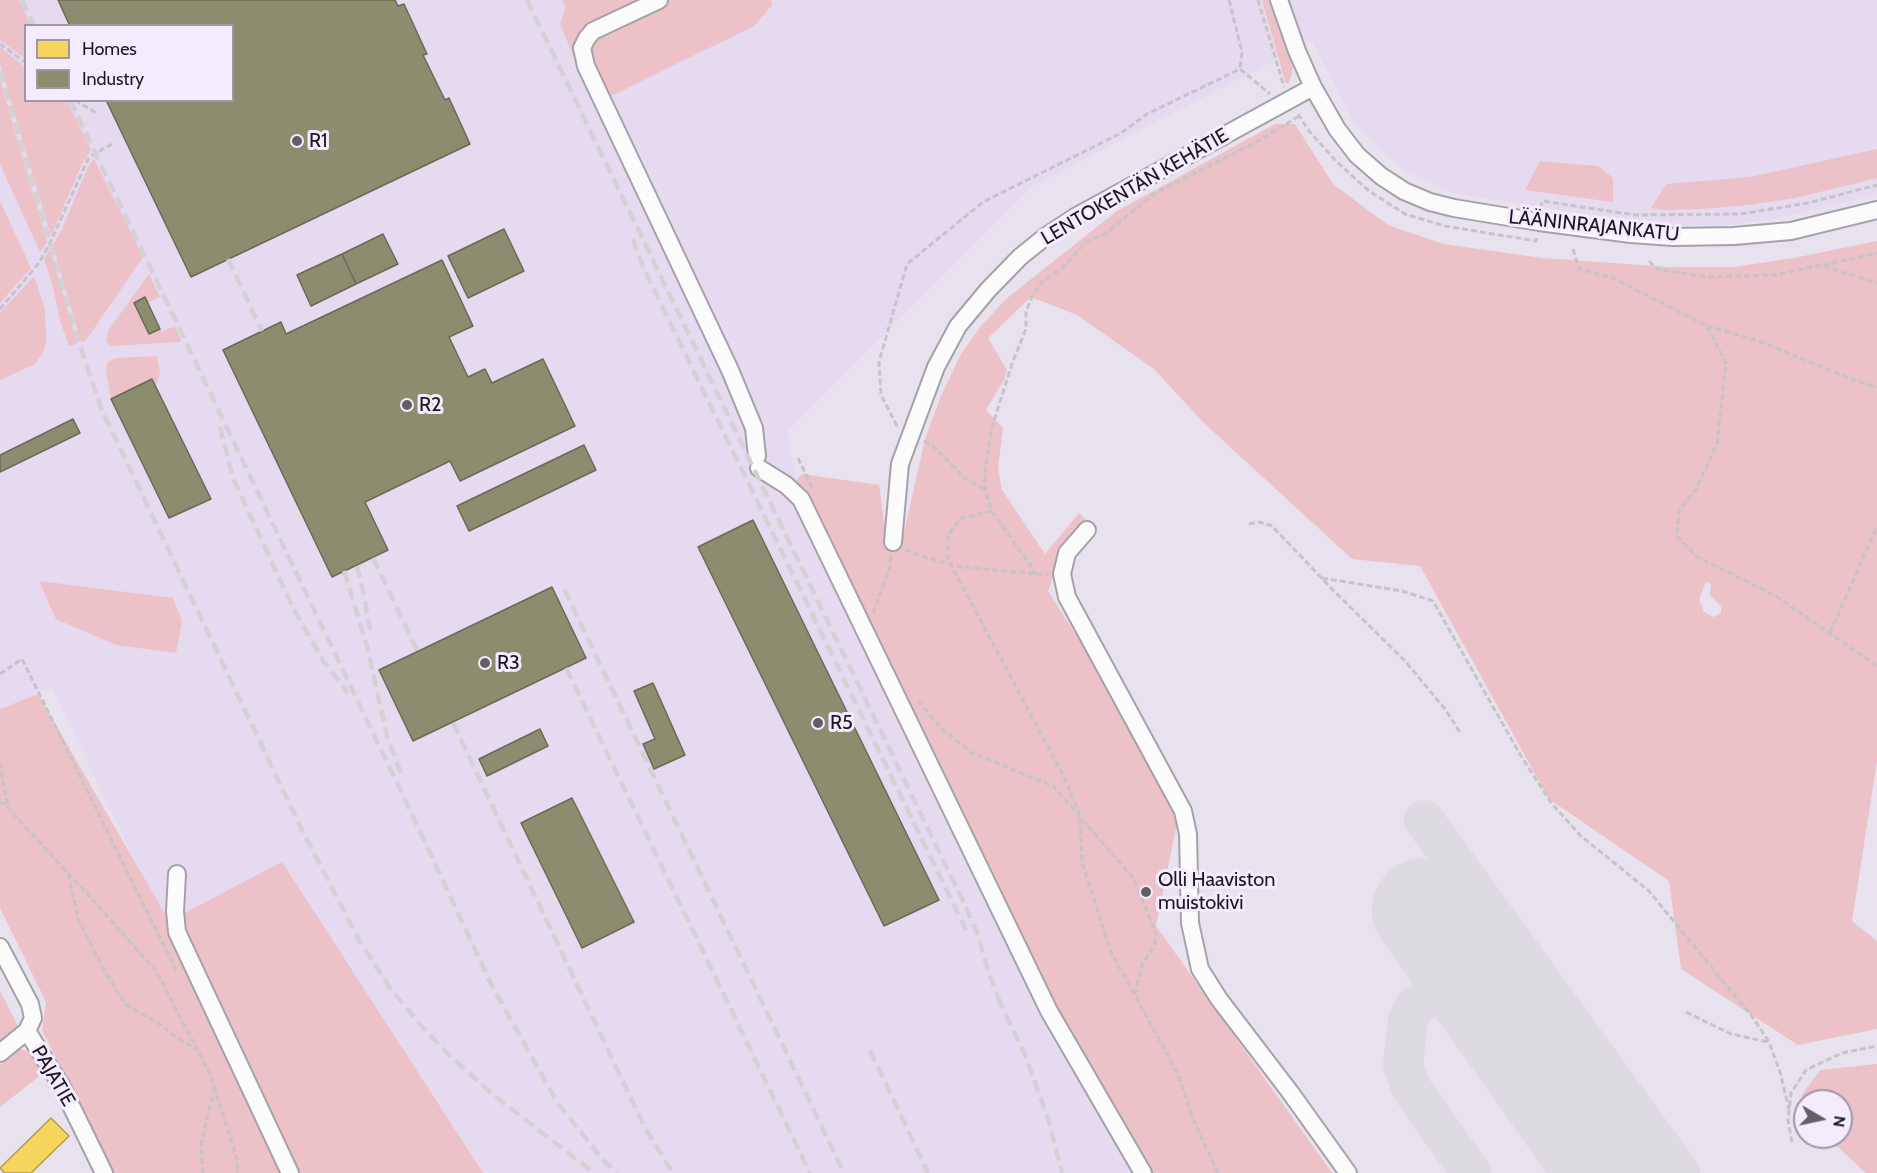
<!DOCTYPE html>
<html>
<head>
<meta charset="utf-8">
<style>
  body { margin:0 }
  #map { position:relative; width:1877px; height:1173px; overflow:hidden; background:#e8e2ee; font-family:Cabin,sans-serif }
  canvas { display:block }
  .legend { position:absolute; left:24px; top:24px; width:210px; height:78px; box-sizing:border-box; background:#f5ebff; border:2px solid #9e97a5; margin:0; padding:8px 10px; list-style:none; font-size:18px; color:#1b181f }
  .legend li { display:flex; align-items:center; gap:12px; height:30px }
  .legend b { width:30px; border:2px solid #9e97a5 }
  .north { position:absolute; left:1793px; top:1089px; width:60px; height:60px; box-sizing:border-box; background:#f5ebff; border:2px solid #9e97a5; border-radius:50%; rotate:99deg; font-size:16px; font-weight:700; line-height:24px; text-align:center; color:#1b181f }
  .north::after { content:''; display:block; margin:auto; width:21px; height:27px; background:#635f67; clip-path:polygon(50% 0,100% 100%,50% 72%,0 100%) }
</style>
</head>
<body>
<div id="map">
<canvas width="1877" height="1173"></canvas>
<ul class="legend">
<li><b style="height:16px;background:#f6d55c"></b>Homes</li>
<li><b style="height:16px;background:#8c8c6e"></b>Industry</li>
</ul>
<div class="north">N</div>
</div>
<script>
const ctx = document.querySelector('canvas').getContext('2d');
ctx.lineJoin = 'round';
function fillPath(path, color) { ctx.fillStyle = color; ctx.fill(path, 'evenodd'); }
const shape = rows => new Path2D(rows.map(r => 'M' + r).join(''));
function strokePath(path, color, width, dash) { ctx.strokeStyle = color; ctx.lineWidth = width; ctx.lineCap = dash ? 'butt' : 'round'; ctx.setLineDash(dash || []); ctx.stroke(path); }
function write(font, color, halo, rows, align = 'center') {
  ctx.font = font + ' Cabin,sans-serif'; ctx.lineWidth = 6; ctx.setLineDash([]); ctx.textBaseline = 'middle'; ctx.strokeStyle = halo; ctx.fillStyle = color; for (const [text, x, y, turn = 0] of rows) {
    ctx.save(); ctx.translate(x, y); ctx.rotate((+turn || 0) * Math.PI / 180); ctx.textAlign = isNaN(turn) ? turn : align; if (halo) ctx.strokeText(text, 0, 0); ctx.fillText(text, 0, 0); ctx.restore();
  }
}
const built = shape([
  [0,0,1877,0,1877,195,1774,219,1726,225,1672,226,1609,218,1454,193,1403,170,1355,124,1312,41,1034,185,787,432,796,481,1057,1015,1148,1173,285,1173,52,688,0,709],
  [26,26,232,26,232,100,26,100]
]);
const green = shape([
  [0,0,19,0,31,25,26,26,25,59,0,40],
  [562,0,771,0,772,5,754,26,609,97,580,71,560,24,566,7],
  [1262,0,1269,0,1293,63,1292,73,1288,85,1285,81],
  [0,47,25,67,26,100,67,101,91,150,82,164,51,236,0,64],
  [0,80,47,242,40,252,0,164],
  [1275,124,1295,124,1333,184,1388,225,1443,244,1542,258,1668,267,1734,267,1794,258,1877,241,1877,761,1852,921,1877,941,1877,1029,1798,1045,1681,969,1669,881,1549,799,1420,566,1352,559,1204,423,1154,369,1077,315,1031,297,988,338,1007,370,1004,380,986,410,1003,428,998,468,1002,490,1045,554,1079,513,1088,522,1060,558,1048,591,1136,729,1177,823,1156,926,1332,1173,1149,1173,1057,1015,796,481,802,474,879,485,887,543,900,550,925,439,941,396,961,354,981,326,1006,299,1117,211],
  [1706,582,1711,584,1710,595,1721,606,1721,613,1713,617,1704,612,1699,600],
  [1877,149,1877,178,1795,198,1748,205,1703,209,1665,210,1651,208,1666,184,1750,177],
  [94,159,143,257,93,330,85,341,81,342,53,245,62,229,88,167],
  [1540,161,1598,166,1613,178,1613,202,1525,190],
  [0,201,31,268,0,303],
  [50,249,77,344,69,346,60,320,52,283,44,259],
  [149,274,160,297,148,302,145,298,135,303,149,334,160,329,162,332,175,326,181,340,180,342,110,346,106,341,108,331],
  [34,276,45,309,46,341,44,351,35,364,0,380,0,313],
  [157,356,160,373,156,387,151,380,111,399,106,370,108,362,116,358],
  [39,581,173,598,182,621,176,653,116,645,56,619],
  [38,694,169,921,282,862,483,1173,96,1173,90,1120,42,1031,46,1002,0,908,0,709],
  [0,991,19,1028,0,1044],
  [20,1049,34,1053,47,1070,0,1107,0,1065],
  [1877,1064,1877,1173,1866,1173,1827,1137,1841,1137,1841,1101,1805,1101,1805,1114,1802,1095,1820,1070]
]);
const homes = shape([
  [51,1118,69,1136,31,1173,5,1173,0,1168,51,1118]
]);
const industry = shape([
  [58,0,395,0,398,6,404,4,427,54,423,55,445,100,449,98,470,144,191,277,106,100,232,100,232,26,70,26,58,0],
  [504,229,524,271,468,298,448,256,504,229],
  [383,234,398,264,356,284,342,254,383,234],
  [342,254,356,284,311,306,297,275,342,254],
  [442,260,473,326,449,337,468,377,485,369,492,383,543,359,575,426,460,481,450,461,365,502,388,550,332,577,223,350,281,322,286,334,442,260],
  [145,297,160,329,149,334,134,303,145,297],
  [152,379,211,499,169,518,111,399,152,379],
  [73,419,80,433,0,472,0,455,73,419],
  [584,445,596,470,469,531,457,506,584,445],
  [753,520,939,900,884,926,698,547,753,520],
  [552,587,586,658,413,741,379,670,552,587],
  [653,683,685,755,654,769,643,744,655,739,634,691,653,683],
  [540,729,548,746,487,776,479,759,540,729],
  [572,798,634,922,582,948,521,823,572,798]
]);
const taxiway = shape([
  [1424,820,1680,1173],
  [1465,969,1414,1007,1408,1020,1403,1064,1411,1088,1471,1173]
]);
const runway = shape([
  [1424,910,1610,1173]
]);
const path = shape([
  [1229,0,1242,52,1240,68],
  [1258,0,1284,87],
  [0,44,26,63],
  [75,100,98,114],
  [1298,114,1309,131,1336,161,1369,191,1405,214,1445,226,1536,241,1537,235],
  [1541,208,1542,201,1635,215,1740,214,1808,203,1877,185],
  [1573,249,1579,269,1613,278,1707,326,1726,363,1717,444,1696,489,1679,511,1677,536,1697,557,1776,596,1877,666],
  [1649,261,1657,269,1707,277,1775,275,1821,265,1877,283],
  [1823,265,1877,253],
  [0,309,39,263,50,243,89,157,112,144],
  [1707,326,1759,341,1859,382,1877,387],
  [897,426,881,395,879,362,907,264,983,202,1121,133,1147,114,1240,69,1270,94],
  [924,441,934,447,965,478,985,490],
  [798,458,812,487],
  [992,511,1038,576],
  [1249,524,1259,522,1272,526,1332,589,1405,661,1445,709,1461,734],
  [905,550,953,566,1048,575],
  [1322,578,1402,591,1433,601,1521,756,1552,804,1581,836,1649,891,1754,1019,1769,1042,1780,1072,1789,1109],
  [873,613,890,567,891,555],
  [1830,633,1877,526],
  [0,674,22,659,176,970],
  [918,701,941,728,972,753,1053,786,1134,879,1157,936,1154,946,1142,965,1135,994],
  [0,763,8,808],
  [0,801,8,808,84,890,156,971,210,1074,238,1162,237,1173],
  [68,874,78,919,100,963,125,1004,156,1022,179,1039,196,1049],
  [1686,1012,1731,1034,1768,1042],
  [1792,1142,1788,1121,1791,1093,1806,1070,1842,1053,1877,1046],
  [203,1173,201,1145,214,1089],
  [1218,1173,1193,1119,1177,1072,1111,952,1082,862,1080,816,1065,779,948,559,948,535,961,518,992,511,985,490,985,470,991,430,1013,361,1026,329,1026,312,1033,294,1042,282,1061,269,1086,242,1105,234,1154,194,1262,139,1299,116]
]);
const minor = shape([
  [659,0,593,31,587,38,582,48,586,66,730,370,754,428,757,456],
  [1279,0,1297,51,1313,87,1337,129,1357,155,1381,176,1404,191,1430,202,1454,208,1539,222,1631,234,1673,237,1734,236,1791,231,1877,210],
  [759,468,786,485,801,499,1049,1011,1143,1173],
  [1087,530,1067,553,1062,574,1067,597,1183,811,1188,834,1190,923,1200,969,1219,999,1290,1092,1348,1173],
  [893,542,900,464,936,367,958,326,988,290,1020,257,1046,236,1075,217,1313,87],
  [177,874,175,911,177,932,290,1173],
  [0,947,30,1004,33,1018,27,1031,0,1053],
  [27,1031,61,1085,104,1173]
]);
const rail = shape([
  [22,0,34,26],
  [527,0,964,903,978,935,987,967,1001,1006],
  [0,71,79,343,101,408,303,832,359,940,390,988,419,1023,446,1052,491,1093,594,1173],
  [70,100,418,827,492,986,557,1102,603,1160,617,1173],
  [633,239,643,267,969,936],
  [228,259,262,331],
  [220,427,233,478,293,608,324,662,348,693],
  [373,558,418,652],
  [357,566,364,595,370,630],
  [344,571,367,646,387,736,403,779],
  [564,589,844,1173],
  [566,668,810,1173],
  [453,723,645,1128,673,1173],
  [998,998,1025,1055,1048,1118,1062,1173],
  [870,1050,928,1173]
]);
const markers = [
  [297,141,6,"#635f67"],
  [407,405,6,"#635f67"],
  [485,663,6,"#635f67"],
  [818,723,6,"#635f67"],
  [1146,892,6,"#635f67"]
];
const poiNames = [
  ["R1",309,141],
  ["R2",419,405],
  ["R3",497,663],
  ["R5",830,723],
  ["Olli Haaviston",1158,880],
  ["muistokivi",1158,903]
];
const streetNames = [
  ["LENTOKENTÄN KEHÄTIE",1135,187,-30],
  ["LÄÄNINRAJANKATU",1594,226,6],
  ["PAJATIE",53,1076,60]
];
fillPath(built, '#e5daef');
fillPath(green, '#ecc1c7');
fillPath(homes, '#f6d55c');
strokePath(homes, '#b49c4a', 1.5);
fillPath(industry, '#8c8c6e');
strokePath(industry, '#6a6956', 1.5);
strokePath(taxiway, '#dedae1', 40);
strokePath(runway, '#dedae1', 104);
strokePath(minor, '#a5a1a9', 20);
strokePath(path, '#c6c4c7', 3, [6, 3]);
strokePath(minor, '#fcfbfc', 16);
strokePath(rail, '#d3d1d4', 4.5, [12, 6]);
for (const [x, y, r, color] of markers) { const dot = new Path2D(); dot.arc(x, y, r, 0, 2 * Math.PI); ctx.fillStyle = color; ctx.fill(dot); strokePath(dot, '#f5ebff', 2); }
write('20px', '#1b181f', '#f5ebff', poiNames, 'left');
write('20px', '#1b181f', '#f5ebff', streetNames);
</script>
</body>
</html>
